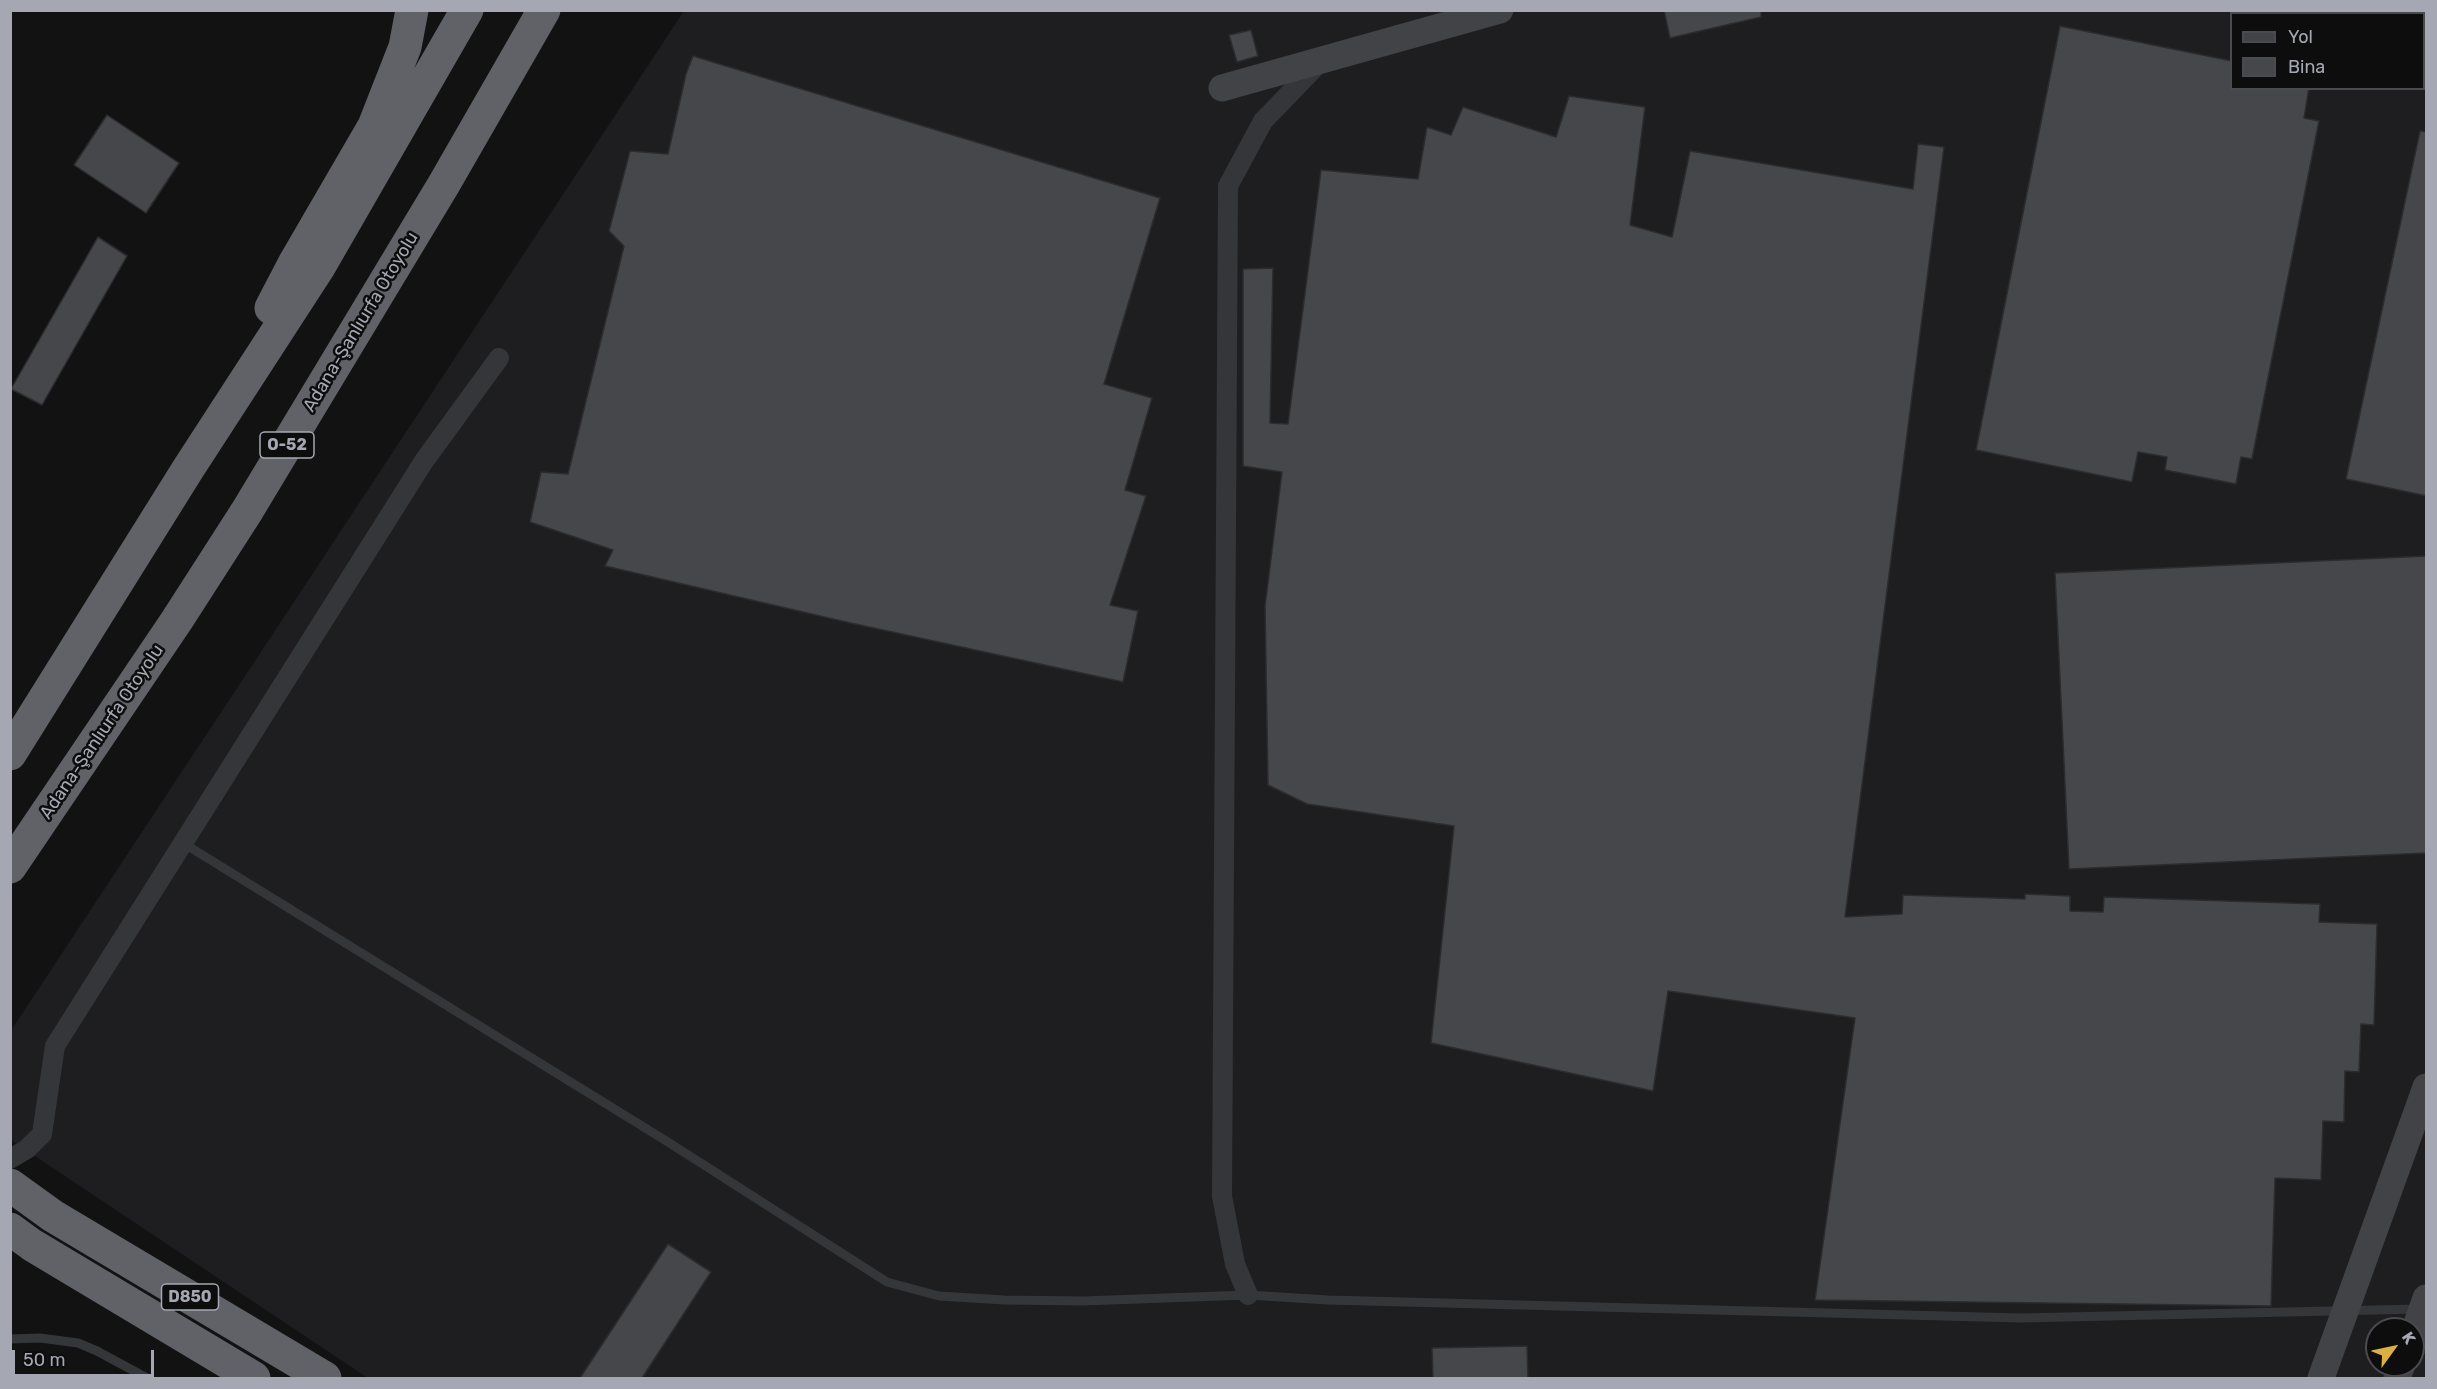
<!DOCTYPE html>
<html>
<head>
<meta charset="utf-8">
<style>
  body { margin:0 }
  #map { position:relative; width:2437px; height:1389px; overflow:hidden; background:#121213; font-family:Rubik,sans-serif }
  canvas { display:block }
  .frame { position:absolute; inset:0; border:12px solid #a5a8b2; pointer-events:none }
  .legend { position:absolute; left:2230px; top:12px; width:195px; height:78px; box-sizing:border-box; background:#0d0d0e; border:2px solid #4a4b50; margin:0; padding:8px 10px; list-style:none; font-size:18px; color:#a5a8b2 }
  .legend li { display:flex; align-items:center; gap:12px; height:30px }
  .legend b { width:30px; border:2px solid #4a4b50 }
  .north { position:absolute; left:2365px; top:1317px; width:60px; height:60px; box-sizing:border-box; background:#0d0d0e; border:2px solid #4a4b50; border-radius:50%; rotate:57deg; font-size:16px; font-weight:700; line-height:24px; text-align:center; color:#a5a8b2 }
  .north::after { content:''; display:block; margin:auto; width:21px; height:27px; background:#dab044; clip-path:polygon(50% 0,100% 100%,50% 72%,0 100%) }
  .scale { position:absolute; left:12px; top:1350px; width:142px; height:27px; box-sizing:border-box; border:3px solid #a5a8b2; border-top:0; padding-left:8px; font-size:18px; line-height:21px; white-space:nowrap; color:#a5a8b2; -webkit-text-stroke:4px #0d0d0e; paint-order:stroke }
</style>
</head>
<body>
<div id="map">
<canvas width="2437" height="1389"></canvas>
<div class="frame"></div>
<ul class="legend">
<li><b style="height:8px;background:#424347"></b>Yol</li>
<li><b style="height:16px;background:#46474b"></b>Bina</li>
</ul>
<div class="north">K</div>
<div class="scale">50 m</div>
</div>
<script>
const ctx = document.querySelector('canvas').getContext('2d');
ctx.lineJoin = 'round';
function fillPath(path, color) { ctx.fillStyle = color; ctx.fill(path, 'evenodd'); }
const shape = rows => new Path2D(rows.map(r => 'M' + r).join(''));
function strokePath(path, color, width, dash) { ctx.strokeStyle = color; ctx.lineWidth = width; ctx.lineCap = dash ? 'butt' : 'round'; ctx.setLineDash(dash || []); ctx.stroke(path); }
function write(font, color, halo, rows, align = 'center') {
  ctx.font = font + ' Rubik,sans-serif'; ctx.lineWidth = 5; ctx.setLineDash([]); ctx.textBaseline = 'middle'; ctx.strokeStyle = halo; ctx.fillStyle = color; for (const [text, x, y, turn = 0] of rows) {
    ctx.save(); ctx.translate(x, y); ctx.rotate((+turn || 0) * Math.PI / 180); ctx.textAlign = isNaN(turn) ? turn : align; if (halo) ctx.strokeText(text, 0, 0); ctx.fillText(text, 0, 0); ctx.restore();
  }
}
const built = shape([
  [684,11,2426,11,2426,1378,368,1378,11,1140,10,1032],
  [2232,14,2424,14,2424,88,2232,88],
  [2377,1329,2413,1329,2413,1365,2377,1365]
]);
const building = shape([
  [1664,10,1761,10,1761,17,1670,38,1664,10],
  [2060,26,2232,61,2232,88,2309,88,2304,118,2319,121,2252,459,2241,457,2236,484,2165,470,2167,457,2138,452,2132,482,1976,450,2060,26],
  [1251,30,1258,56,1237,62,1229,35,1251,30],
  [693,56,1160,198,1104,384,1152,398,1125,490,1146,496,1110,605,1138,611,1123,682,846,622,605,566,613,550,530,522,541,472,568,474,624,246,609,231,630,151,668,154,686,74,693,56],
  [1569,96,1645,107,1630,225,1672,237,1690,151,1913,189,1918,144,1944,147,1845,917,1902,914,1903,895,2025,899,2025,894,2070,896,2070,911,2103,912,2104,897,2320,904,2319,922,2377,924,2374,1025,2361,1024,2359,1072,2345,1071,2344,1122,2323,1121,2321,1180,2275,1178,2271,1306,1815,1300,1855,1018,1668,991,1653,1091,1431,1043,1454,826,1307,804,1268,785,1265,606,1282,472,1243,466,1243,269,1273,268,1270,423,1288,424,1321,170,1418,179,1427,127,1451,135,1463,107,1556,137,1569,96],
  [107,115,179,163,146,213,74,165,107,115],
  [2420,131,2427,132,2427,496,2346,479,2420,131],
  [98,237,127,256,42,405,11,389,98,237],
  [2427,556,2427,853,2069,869,2055,573,2427,556],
  [668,1244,711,1272,642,1378,580,1378,668,1244],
  [1527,1346,1528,1378,1433,1378,1432,1348,1527,1346]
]);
const lane = shape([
  [183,843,668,1142,887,1282,939,1296,1004,1300,1083,1301,1248,1295,1328,1300,2021,1318,2419,1309],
  [10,1339,40,1338,78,1343,97,1351,147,1378]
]);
const street = shape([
  [10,1159,27,1149,42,1134,55,1046,424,461,499,358],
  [1248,1295,1235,1264,1222,1196,1228,186,1263,121,1321,61]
]);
const secondary = shape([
  [1222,88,1500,10],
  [2413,1335,2426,1298],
  [2321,1378,2426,1087],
  [2397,1378,2402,1365]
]);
const highway = shape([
  [271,308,295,262,374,126,405,47,412,10],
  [10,754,188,469,319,267,467,10],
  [10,867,177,620,247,511,444,184,544,10],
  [10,1185,53,1216,325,1378],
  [10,1229,32,1245,254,1378]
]);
const shields = [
  [287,445,54],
  [190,1297,57]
];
const shieldNames = [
  ["O-52",287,445],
  ["D850",190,1297]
];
const streetNames = [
  ["Adana-Şanlıurfa Otoyolu",361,322,-59],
  ["Adana-Şanlıurfa Otoyolu",102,732,-56]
];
fillPath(built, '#1e1e20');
fillPath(building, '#46474b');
strokePath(building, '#2c2c2f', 1.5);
strokePath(lane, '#35363a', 9);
strokePath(street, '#35363a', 20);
strokePath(secondary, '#424347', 27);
strokePath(highway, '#606268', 33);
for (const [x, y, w] of shields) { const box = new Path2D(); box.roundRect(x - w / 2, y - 13, w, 26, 4.5); ctx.fillStyle = '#0d0d0e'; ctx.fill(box); strokePath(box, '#a5a8b2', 1.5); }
write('bold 16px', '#a5a8b2', null, shieldNames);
write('18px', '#a5a8b2', '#0d0d0e', streetNames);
</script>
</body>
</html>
